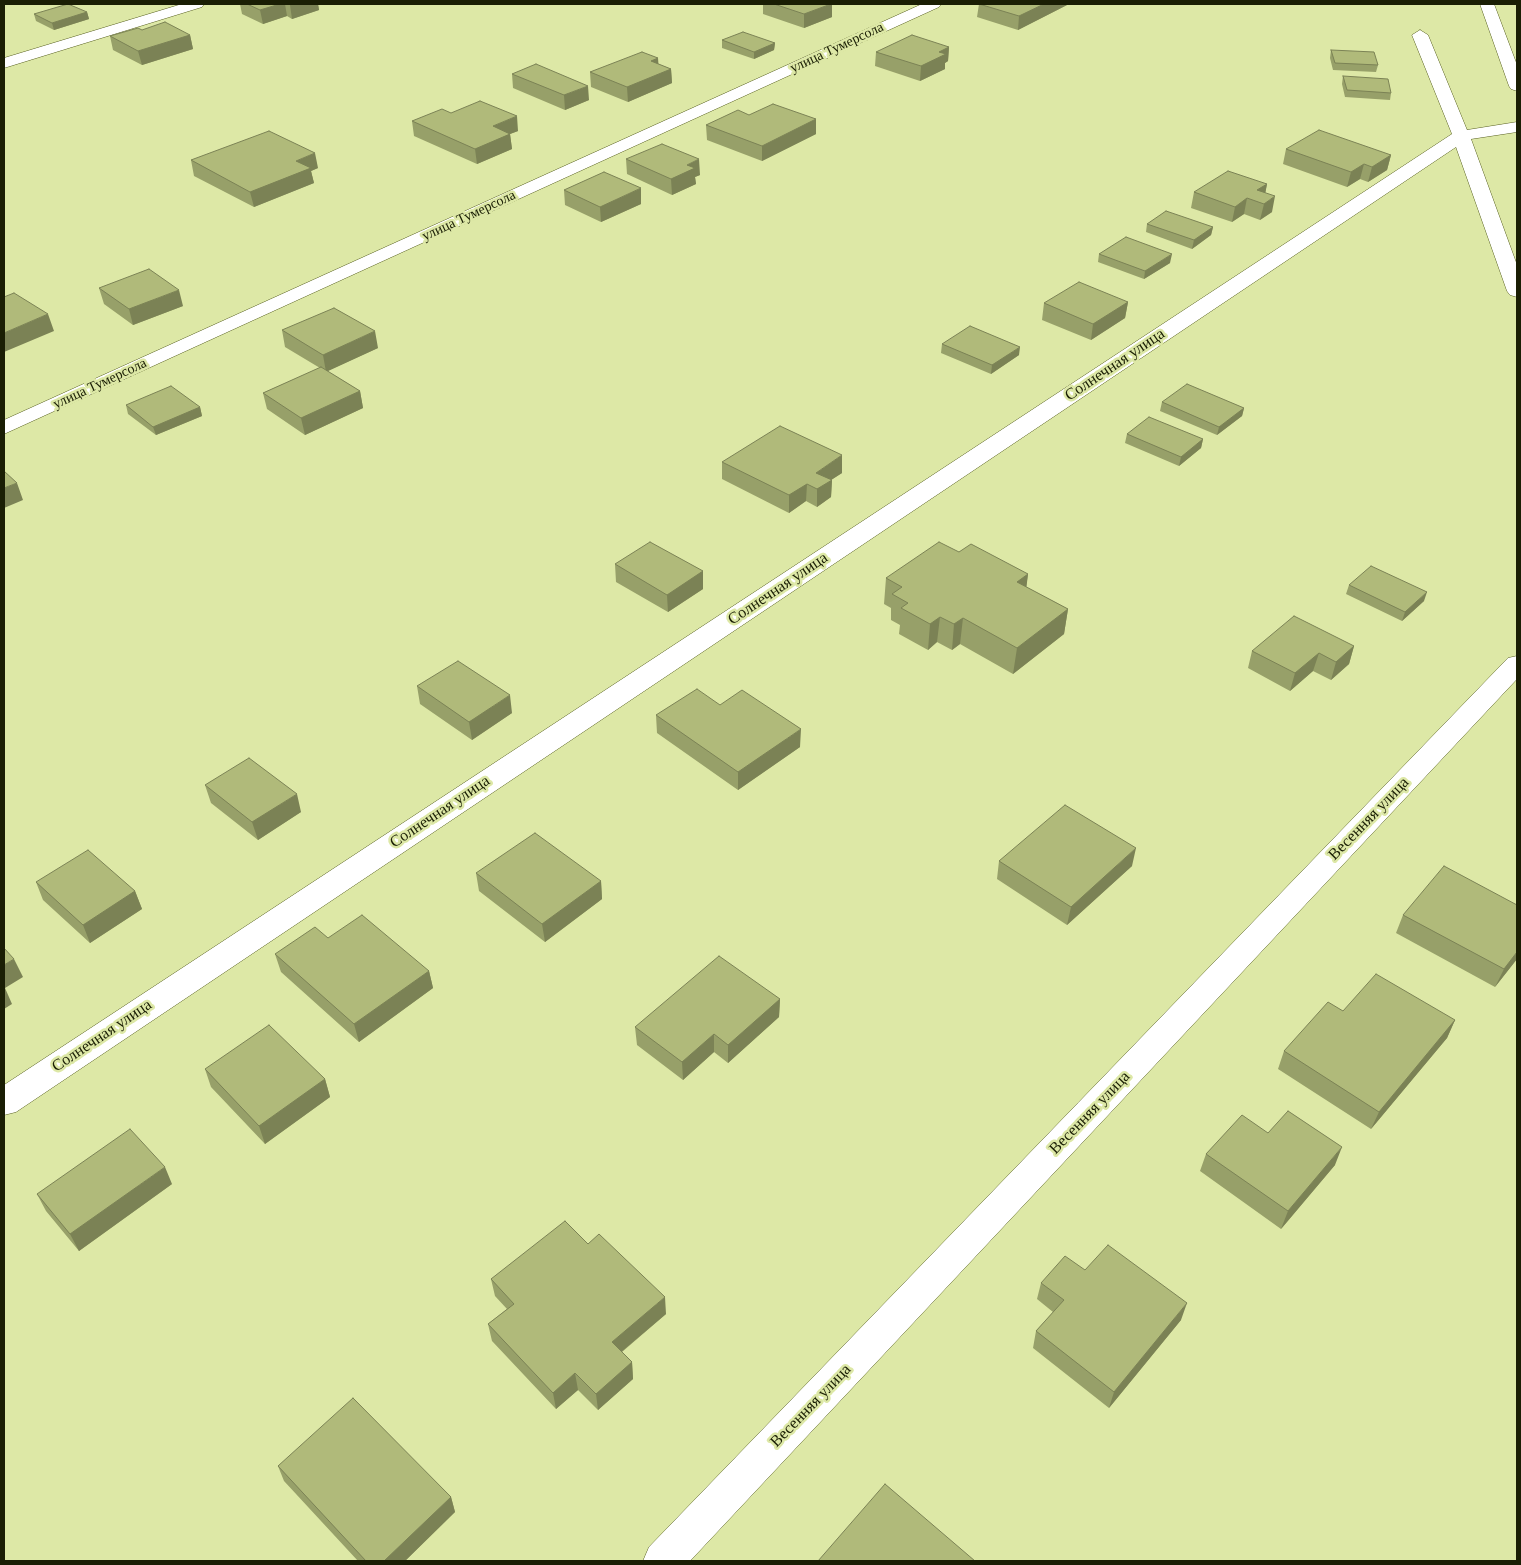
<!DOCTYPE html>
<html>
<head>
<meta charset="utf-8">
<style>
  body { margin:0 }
  #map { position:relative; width:1521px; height:1565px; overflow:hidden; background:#dde8a6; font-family:Georgia,serif }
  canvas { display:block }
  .frame { position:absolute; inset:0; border:5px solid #1a1e04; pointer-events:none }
</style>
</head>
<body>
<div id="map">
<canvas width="1521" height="1565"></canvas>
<div class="frame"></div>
</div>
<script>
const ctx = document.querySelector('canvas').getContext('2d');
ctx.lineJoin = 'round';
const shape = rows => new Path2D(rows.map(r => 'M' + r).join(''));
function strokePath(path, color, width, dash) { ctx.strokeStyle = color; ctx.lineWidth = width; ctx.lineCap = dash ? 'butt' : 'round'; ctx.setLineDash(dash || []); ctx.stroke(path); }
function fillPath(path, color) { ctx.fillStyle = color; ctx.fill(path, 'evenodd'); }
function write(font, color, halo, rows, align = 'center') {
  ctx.font = font + ' Georgia,serif'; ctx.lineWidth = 5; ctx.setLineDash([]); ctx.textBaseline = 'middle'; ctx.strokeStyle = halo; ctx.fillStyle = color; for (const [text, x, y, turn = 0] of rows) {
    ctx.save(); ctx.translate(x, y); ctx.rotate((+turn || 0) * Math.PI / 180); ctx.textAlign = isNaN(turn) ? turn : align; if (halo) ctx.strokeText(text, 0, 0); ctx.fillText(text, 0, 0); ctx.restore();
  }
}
const minor = shape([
  [182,4,204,4,202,7,4,68,4,58,182,4],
  [922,4,941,4,939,7,4,434,4,420,922,4],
  [1480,4,1494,4,1517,65,1517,91,1511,89,1509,86,1480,4],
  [1420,30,1428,35,1467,130,1517,122,1517,132,1471,139,1517,265,1517,297,1510,295,1507,291,1456,147,16,1112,4,1115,4,1085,1452,134,1412,35,1420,30],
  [1517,656,1517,679,690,1561,643,1561,649,1547,1508,658,1517,656]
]);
const wall = shape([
  [240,4,318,4,319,10,292,19,287,16,263,24,242,14],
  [763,4,832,4,832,17,804,28,763,14],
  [979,4,1067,5,1018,30,977,17],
  [87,12,89,19,54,30,36,21,34,14],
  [142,30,190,35,193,49,142,65,113,50,110,36],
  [722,40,775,43,774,50,754,59,722,48],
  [949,47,948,61,945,63,945,69,920,81,875,66,876,52],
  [1331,50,1378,65,1376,72,1333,70,1330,58],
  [658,58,658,64,671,69,672,83,628,102,591,87,590,72],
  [512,74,589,100,565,110,513,88],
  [1343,76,1391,93,1390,100,1345,97,1342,84],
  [749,115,816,119,816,134,762,161,707,140,706,125],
  [412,121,518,131,510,134,512,149,477,164,414,136],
  [1286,149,1391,155,1387,170,1368,182,1360,179,1347,187,1283,164],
  [626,159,700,175,695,177,696,184,672,195,627,174],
  [191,160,318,168,311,171,314,183,254,207,194,176],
  [1267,184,1265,193,1272,212,1260,220,1244,214,1232,222,1191,208,1194,192],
  [564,190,641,204,601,222,565,205],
  [1147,224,1213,227,1211,235,1192,249,1146,232],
  [1099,254,1170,263,1144,279,1098,262],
  [99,288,183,306,133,325,104,304],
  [1128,302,1125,318,1091,340,1042,320,1044,303],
  [282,330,378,348,327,371,360,391,363,408,305,435,267,409,263,393,320,368,285,347],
  [942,344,1019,355,991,374,941,353],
  [1162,402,1244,408,1242,416,1217,435,1160,411],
  [126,405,200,407,202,416,156,435,128,414],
  [1127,434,1203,439,1201,448,1179,466,1125,443],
  [722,462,842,473,831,480,832,480,831,497,817,507,806,501,789,513,722,479],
  [959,552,1028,574,1026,587,1068,609,1064,634,1013,674,960,644,952,650,937,642,928,650,899,634,900,625,891,620,891,608,884,604,886,578],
  [615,564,703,571,703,589,668,612,616,582],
  [1349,585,1424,601,1402,621,1346,594],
  [1354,646,1349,664,1331,680,1313,671,1290,691,1248,668,1252,651],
  [417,686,512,713,472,740,420,704],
  [720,705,800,747,738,790,657,733,656,715],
  [205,785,301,812,258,840,211,803],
  [999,861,1132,866,1067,925,997,879],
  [476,873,601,881,602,899,545,942,479,891],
  [36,882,135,891,142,909,90,943,43,900],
  [1517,905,1517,959,1495,987,1396,933,1403,915],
  [328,938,429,971,433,988,359,1042,281,972,275,954],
  [780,999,779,1017,728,1063,714,1052,683,1080,637,1045,635,1027],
  [1343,1011,1455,1020,1447,1038,1371,1129,1278,1069,1284,1051],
  [205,1069,325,1079,330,1097,265,1144,211,1087],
  [1268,1133,1335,1165,1281,1229,1200,1171,1206,1154],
  [172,1184,79,1251,46,1211,37,1194],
  [588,1244,666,1314,622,1352,632,1362,633,1379,598,1410,578,1390,556,1409,492,1341,488,1324,507,1309,495,1296,491,1279],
  [1085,1270,1181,1320,1109,1408,1033,1348,1036,1331,1053,1312,1037,1299,1041,1283],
  [278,1466,451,1497,455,1512,405,1561,358,1561,284,1481]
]);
const shadedWall = shape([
  [280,4,285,4,287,16,263,24,260,10],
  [293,4,318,4,319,10,292,19,290,5],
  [832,4,832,17,804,28,804,14],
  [1044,4,1067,4,1067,5,1018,30,1019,16],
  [87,12,89,19,54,30,52,23],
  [190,35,193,49,142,65,138,51],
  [775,43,774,50,754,59,754,52],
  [949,47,948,61,945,63,945,69,920,81,921,66,939,52],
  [658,58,659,72,651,61],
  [671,69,672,83,628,102,627,87],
  [588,86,589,100,565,110,564,95],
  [517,116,518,131,510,134,512,149,477,164,475,149,493,126],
  [816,119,816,134,762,161,762,146],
  [315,153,318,168,311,171,314,183,254,207,250,192,296,161],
  [1391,155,1387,170,1368,182,1372,167],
  [699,159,700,175,695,177,696,184,672,195,671,179,687,165],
  [1364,164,1360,179,1347,187,1351,172],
  [1267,184,1264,200,1257,190],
  [641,188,641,204,601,222,600,207],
  [1275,196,1272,212,1260,220,1264,204],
  [1247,198,1244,214,1232,222,1235,207],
  [1213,227,1211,235,1192,249,1194,240],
  [1172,254,1170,263,1144,279,1145,271],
  [179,290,183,306,133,325,129,309],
  [1128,302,1125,318,1091,340,1093,324],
  [48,314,54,331,4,352,4,333],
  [375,331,378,348,326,372,323,355],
  [1020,347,1019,355,991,374,992,365],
  [360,391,363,408,305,435,301,418],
  [200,407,202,416,156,435,153,427],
  [1244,408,1242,416,1217,435,1219,427],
  [1203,439,1201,448,1179,466,1181,457],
  [842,455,842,473,817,489,816,473],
  [832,480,831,497,817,507,817,489],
  [17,483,23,500,4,508,4,488],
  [807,484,806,501,789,513,789,495],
  [703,571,703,589,668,612,667,595],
  [1028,574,1025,599,1017,582],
  [1427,592,1424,601,1402,621,1405,612],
  [1068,609,1064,634,1013,674,1017,648],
  [940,617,937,642,928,650,930,624],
  [963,618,960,644,952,650,954,624],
  [1354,646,1349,664,1331,680,1336,662],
  [1319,653,1313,671,1290,691,1295,673],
  [510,695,512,713,472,740,469,722],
  [801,729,800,747,738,790,738,772],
  [297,794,301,812,258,840,252,822],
  [1136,848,1132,866,1067,925,1071,907],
  [601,881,602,899,545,942,542,924],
  [135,891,142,909,90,943,83,925],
  [1517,952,1517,959,1495,987,1504,969],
  [14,959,23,977,5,988,12,1004,4,1009,4,965],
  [429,971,433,988,359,1042,354,1024],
  [780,999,779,1017,728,1063,728,1045],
  [1455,1020,1447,1038,1371,1129,1379,1112],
  [714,1034,714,1052,683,1080,682,1062],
  [325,1079,330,1097,265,1144,259,1126],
  [1342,1147,1335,1165,1281,1229,1288,1211],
  [165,1167,172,1184,79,1251,70,1234],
  [665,1297,666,1314,614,1358,612,1342],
  [1187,1303,1181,1320,1109,1408,1114,1392],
  [632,1362,633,1379,598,1410,596,1394],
  [575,1373,578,1390,556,1409,553,1393],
  [451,1497,455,1512,405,1561,384,1561]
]);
const building = shape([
  [68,4,87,12,52,23,34,14,68,4],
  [247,4,280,4,260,10,247,4],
  [774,4,831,4,804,14,774,4],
  [979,4,1044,4,1019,16,979,4],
  [165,22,190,35,138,51,110,36,138,28,142,30,165,22],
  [743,32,775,43,754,52,722,40,743,32],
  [912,35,949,47,939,52,946,54,921,66,876,52,912,35],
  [1331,50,1374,52,1378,65,1335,63,1331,50],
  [642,52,658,58,651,61,671,69,627,87,590,72,642,52],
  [536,64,588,86,564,95,512,74,536,64],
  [1343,76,1388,79,1391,93,1347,90,1343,76],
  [480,101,517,116,493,126,510,134,475,149,412,121,442,109,451,113,480,101],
  [773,104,816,119,762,146,706,125,738,110,749,115,773,104],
  [1319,130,1391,155,1372,167,1364,164,1351,172,1286,149,1319,130],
  [269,131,315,153,296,161,311,168,250,192,191,160,269,131],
  [662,144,699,159,687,165,695,168,671,179,626,159,662,144],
  [1228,171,1267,184,1257,190,1275,196,1264,204,1247,198,1235,207,1194,192,1228,171],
  [604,172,641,188,600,207,564,190,604,172],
  [1166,211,1213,227,1194,240,1147,224,1166,211],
  [1126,237,1172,254,1145,271,1099,254,1126,237],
  [149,269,179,290,129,309,99,288,149,269],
  [1079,282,1128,302,1093,324,1044,303,1079,282],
  [14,293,48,314,4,333,4,297,14,293],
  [334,308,375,331,323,355,282,330,334,308],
  [970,326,1020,347,992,365,942,344,970,326],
  [321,367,360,391,301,418,263,393,321,367],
  [1187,384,1244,408,1219,427,1162,402,1187,384],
  [171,386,200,407,153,427,126,405,171,386],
  [1149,417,1203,439,1181,457,1127,434,1149,417],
  [780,426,842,455,816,473,832,480,817,489,807,484,789,495,722,462,780,426],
  [4,471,17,483,4,488,4,471],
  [650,542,703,571,667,595,615,564,650,542],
  [939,542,959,552,971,544,1028,574,1017,582,1068,609,1017,648,963,618,954,624,940,617,930,624,901,608,908,603,892,594,902,587,886,578,939,542],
  [1371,566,1427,592,1405,612,1349,585,1371,566],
  [1294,616,1354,646,1336,662,1319,653,1295,673,1252,651,1294,616],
  [458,661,510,695,469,722,417,686,458,661],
  [697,689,720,705,742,690,801,729,738,772,656,715,697,689],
  [249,758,297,794,252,822,205,785,249,758],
  [1065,805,1136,848,1071,907,999,861,1065,805],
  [535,833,601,881,542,924,476,873,535,833],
  [88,850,135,891,83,925,36,882,88,850],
  [1444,866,1517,905,1517,952,1504,969,1403,915,1444,866],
  [362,915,429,971,354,1024,275,954,315,927,328,938,362,915],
  [4,948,14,959,4,965,4,948],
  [719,956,780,999,728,1045,714,1034,682,1062,635,1027,719,956],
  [1376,974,1455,1020,1379,1112,1284,1051,1328,1002,1343,1011,1376,974],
  [269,1025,325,1079,259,1126,205,1069,269,1025],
  [1288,1111,1342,1147,1288,1211,1206,1154,1242,1115,1268,1133,1288,1111],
  [130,1129,165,1167,70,1234,37,1194,130,1129],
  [565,1221,588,1244,599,1234,665,1297,612,1342,632,1362,596,1394,575,1373,553,1393,488,1324,514,1304,491,1279,565,1221],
  [1108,1245,1187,1303,1114,1392,1036,1331,1064,1300,1041,1283,1065,1256,1085,1270,1108,1245],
  [353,1398,451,1497,384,1561,366,1561,278,1466,353,1398],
  [885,1484,975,1561,818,1561,885,1484]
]);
const farStreetnames = [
  ["улица Тумерсола",837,48,-25],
  ["улица Тумерсола",469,216,-25],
  ["улица Тумерсола",100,384,-25]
];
const streetNames = [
  ["Солнечная улица",1115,365,-34],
  ["Солнечная улица",778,589,-34],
  ["Солнечная улица",440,812,-34],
  ["Весенняя улица",1369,819,-46],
  ["Солнечная улица",102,1036,-34],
  ["Весенняя улица",1090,1113,-46],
  ["Весенняя улица",811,1406,-46]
];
strokePath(minor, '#575f20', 1);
fillPath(minor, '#fff');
fillPath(wall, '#97a069');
fillPath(shadedWall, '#7b8255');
fillPath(building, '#b0ba7a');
strokePath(building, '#7b8255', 1);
write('14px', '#1a1e04', '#dde8a6', farStreetnames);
write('16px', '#1a1e04', '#dde8a6', streetNames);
</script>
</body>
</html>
